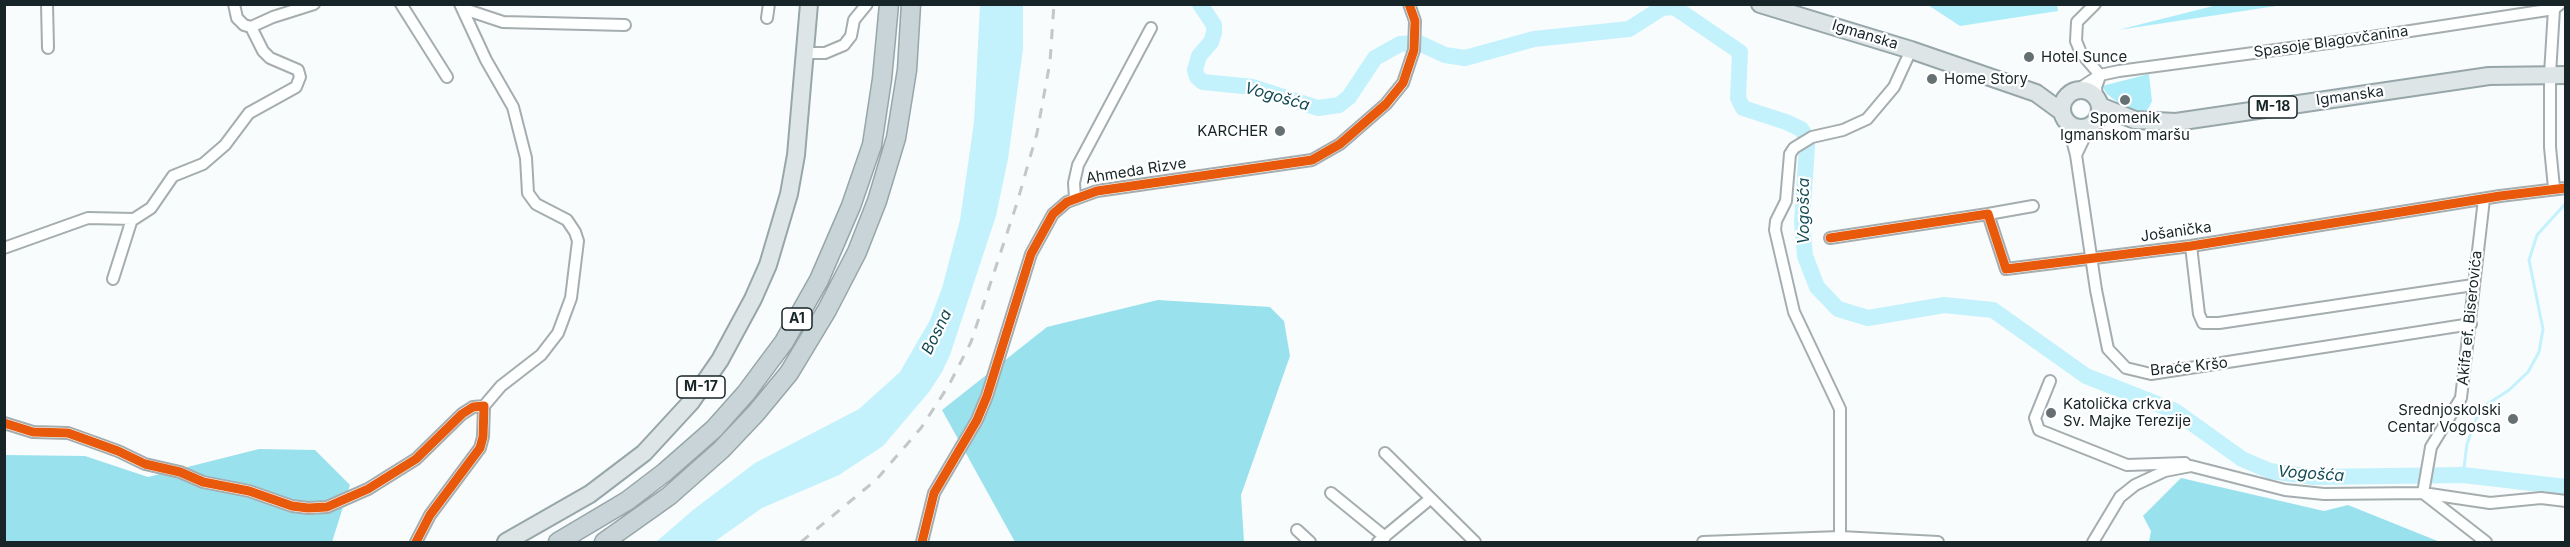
<!DOCTYPE html>
<html>
<head>
<meta charset="utf-8">
<style>
  body { margin:0 }
  #map { position:relative; width:2570px; height:547px; overflow:hidden; background:#f8fcfd; font-family:Inter,sans-serif }
  canvas { display:block }
  .frame { position:absolute; inset:0; border:6px solid #172528; pointer-events:none }
</style>
</head>
<body>
<div id="map">
<canvas width="2570" height="547"></canvas>
<div class="frame"></div>
</div>
<script>
const ctx = document.querySelector('canvas').getContext('2d');
ctx.lineJoin = 'round';
function fillPath(path, color) { ctx.fillStyle = color; ctx.fill(path, 'evenodd'); }
const shape = rows => new Path2D(rows.map(r => 'M' + r).join(''));
function strokePath(path, color, width, dash) { ctx.strokeStyle = color; ctx.lineWidth = width; ctx.lineCap = dash ? 'butt' : 'round'; ctx.setLineDash(dash || []); ctx.stroke(path); }
function write(font, color, halo, rows, align = 'center') {
  ctx.font = font + ' Inter,sans-serif'; ctx.lineWidth = 4.5; ctx.setLineDash([]); ctx.textBaseline = 'middle'; ctx.strokeStyle = halo; ctx.fillStyle = color; for (const [text, x, y, turn = 0] of rows) {
    ctx.save(); ctx.translate(x, y); ctx.rotate((+turn || 0) * Math.PI / 180); ctx.textAlign = isNaN(turn) ? turn : align; if (halo) ctx.strokeText(text, 0, 0); ctx.fillText(text, 0, 0); ctx.restore();
  }
}
const green = shape([
  [2217,4,2283,5,2118,30,2217,5],
  [1928,5,2057,5,2058,11,1960,26],
  [2149,74,2152,101,2146,113,2122,106,2107,94,2102,86]
]);
const forest = shape([
  [1158,300,1270,307,1284,321,1290,356,1241,495,1244,542,1015,542,942,410,1047,327],
  [259,449,315,450,350,485,332,542,5,542,5,455,85,456,148,477],
  [2181,478,2324,511,2348,505,2440,542,2149,542,2151,531,2143,516]
]);
const water = shape([
  [980,5,1023,5,1023,49,1008,159,996,216,950,355,942,372,929,392,883,446,839,475,762,508,714,542,656,542,693,510,755,463,859,409,900,372,930,320,942,288,960,220,974,122]
]);
const stream = shape([
  [2463,475,2467,444,2476,419,2486,405,2509,390,2528,372,2539,352,2543,329,2529,260,2537,235,2566,203]
]);
const river = shape([
  [1200,4,1214,25,1214,33,1211,42,1199,56,1195,70,1197,77,1203,82,1253,87,1318,108,1339,105,1349,97,1375,58,1400,44,1419,43,1445,55,1465,58,1534,39,1629,29,1662,8,1674,7,1740,52,1738,98,1743,108,1786,122,1801,129,1805,135,1807,146,1802,221,1805,256,1817,287,1838,309,1868,318,1944,305,1993,310,2086,376,2175,411,2242,459,2270,471,2314,477,2463,475,2566,487]
]);
const minor = shape([
  [47,4,48,48],
  [234,4,237,18,244,25,251,27,273,17,314,4],
  [401,4,447,77],
  [460,4,486,60,513,107,526,158,528,193,536,204,567,220,575,232,578,241,571,298,558,333,541,355,501,386,484,406],
  [2095,4,2077,22,2076,41,2081,53,2100,75],
  [464,9,503,22,625,25],
  [767,18,769,4],
  [806,53,825,53,844,45,851,36,854,20,867,4],
  [2077,90,2100,75,2119,71,2358,39,2554,9,2560,4],
  [2097,97,2096,87,2100,76],
  [2068,124,2076,155,2096,290,2108,349,2126,368,2151,374,2471,324],
  [2076,155,2090,126],
  [2554,188,2550,147,2550,74,2554,9],
  [1075,198,1074,183,1078,165,1151,28],
  [1988,214,2033,206],
  [1830,238,1988,214,2006,269,2191,246,2500,196,2566,188],
  [2191,246,2199,314,2203,323,2219,323,2473,285],
  [4,248,88,218,134,219,151,208,173,176,203,164,225,145,249,113,296,87,300,77,298,70,270,58,263,51,251,27],
  [113,279,132,219],
  [2050,381,2035,418,2039,430,2127,465,2185,463],
  [4,423,33,432,68,433,118,451,145,464,180,472,203,482,249,491,292,506,308,508,327,507,368,489,416,459,462,414,473,407,484,406,483,437,480,448,430,515,416,542],
  [1385,453,1475,542],
  [1331,493,1385,537],
  [2423,493,2490,503,2541,498,2566,501],
  [2423,493,2486,542],
  [1297,530,1310,542],
  [1840,537,1840,409,1794,312,1775,230,1776,221,1786,201,1790,154,1794,148,1812,137,1843,130,1867,119,1894,87,1911,50],
  [922,542,934,493,977,420,987,396,1031,254,1053,214,1067,202,1097,191,1312,160,1340,144,1386,104,1403,83,1414,50,1415,21,1409,4],
  [1378,542,1430,499],
  [1703,542,1840,537,1938,542],
  [2093,542,2120,497,2135,485,2165,471,2191,466,2285,490,2324,494,2423,493,2431,447,2461,398,2484,199]
]);
const primary = shape([
  [1760,4,1911,50,2036,93,2062,112],
  '2062 109a19 19 0 1 1 38 0a19 19 0 1 1-38 0Z',
  [2100,106,2135,120,2176,122,2489,76,2566,75],
  [506,542,590,494,644,453,691,402,720,360,753,299,768,265,789,194,796,155,809,4]
]);
const motorway = shape([
  [558,542,627,501,665,472,714,429,746,393,784,342,819,280,851,206,872,145,882,79,889,4],
  [604,542,669,496,721,450,756,413,789,373,827,310,857,252,877,201,896,138,907,70,911,4]
]);
const rail = shape([
  [801,542,876,480,921,428,949,385,971,342,1017,203,1037,133,1050,62,1054,4]
]);
const cycleway = shape([
  [1830,238,1988,214,2006,269,2191,246,2500,196,2566,188],
  [4,423,33,432,68,433,118,451,145,464,180,472,203,482,249,491,292,506,308,508,327,507,368,489,416,459,462,414,473,407,484,406,483,437,480,448,430,515,416,542],
  [922,542,934,493,977,420,987,396,1031,254,1053,214,1067,202,1097,191,1312,160,1340,144,1386,104,1403,83,1414,50,1415,21,1409,4]
]);
const markers = [
  [2029,57,6,"#667073"],
  [1932,79,6,"#667073"],
  [2125,100,6,"#667073"],
  [1280,131,6,"#667073"],
  [2051,413,6,"#667073"],
  [2513,419,6,"#667073"]
];
const shields = [
  [2273,107,48],
  [797,319,30],
  [701,387,48]
];
const shieldNames = [
  ["M-18",2273,107],
  ["A1",797,319],
  ["M-17",701,387]
];
const streetNames = [
  ["Igmanska",1865,35,17],
  ["Spasoje Blagovčanina",2331,42,-8],
  ["Igmanska",2350,96,-8],
  ["Ahmeda Rizve",1136,171,-9],
  ["Jošanička",2176,232,-8],
  ["Akifa ef. Biserovića",2470,318,-84],
  ["Braće Kršo",2189,367,-6]
];
const poiNames = [
  ["Hotel Sunce",2041,57],
  ["Home Story",1944,79],
  ["Spomenik",2125,118,"center"],
  ["Igmanskom maršu",2125,135,"center"],
  ["KARCHER",1268,131,"right"],
  ["Katolička crkva",2063,404],
  ["Sv. Majke Terezije",2063,421],
  ["Srednjoskolski",2501,410,"right"],
  ["Centar Vogosca",2501,427,"right"]
];
const waterNames = [
  ["Vogošća",1277,97,16],
  ["Vogošća",1804,211,-90],
  ["Bosna",937,332,-64],
  ["Vogošća",2311,474,4]
];
fillPath(green, '#adedf9');
fillPath(forest, '#99e1ed');
fillPath(water, '#c3f2fc');
strokePath(stream, '#c3f2fc', 3);
strokePath(river, '#c3f2fc', 16);
strokePath(minor, '#a5adaf', 14);
strokePath(primary, '#97a6a9', 20);
strokePath(motorway, '#97a6a9', 21);
strokePath(minor, '#feffff', 10);
strokePath(primary, '#dde5e6', 16);
strokePath(motorway, '#c8d4d7', 18);
strokePath(rail, '#c4c6c7', 3, [10, 10]);
strokePath(cycleway, '#e8590c', 9);
for (const [x, y, r, color] of markers) { const dot = new Path2D(); dot.arc(x, y, r, 0, 2 * Math.PI); ctx.fillStyle = color; ctx.fill(dot); strokePath(dot, '#fff', 2); }
for (const [x, y, w] of shields) { const box = new Path2D(); box.roundRect(x - w / 2, y - 11, w, 22, 4.5); ctx.fillStyle = '#fff'; ctx.fill(box); strokePath(box, '#172528', 1.5); }
write('bold 14px', '#172528', null, shieldNames);
write('15px', '#172528', '#fff', streetNames);
write('15px', '#172528', '#fff', poiNames, 'left');
write('italic 16px', '#144b54', '#fff', waterNames);
</script>
</body>
</html>
